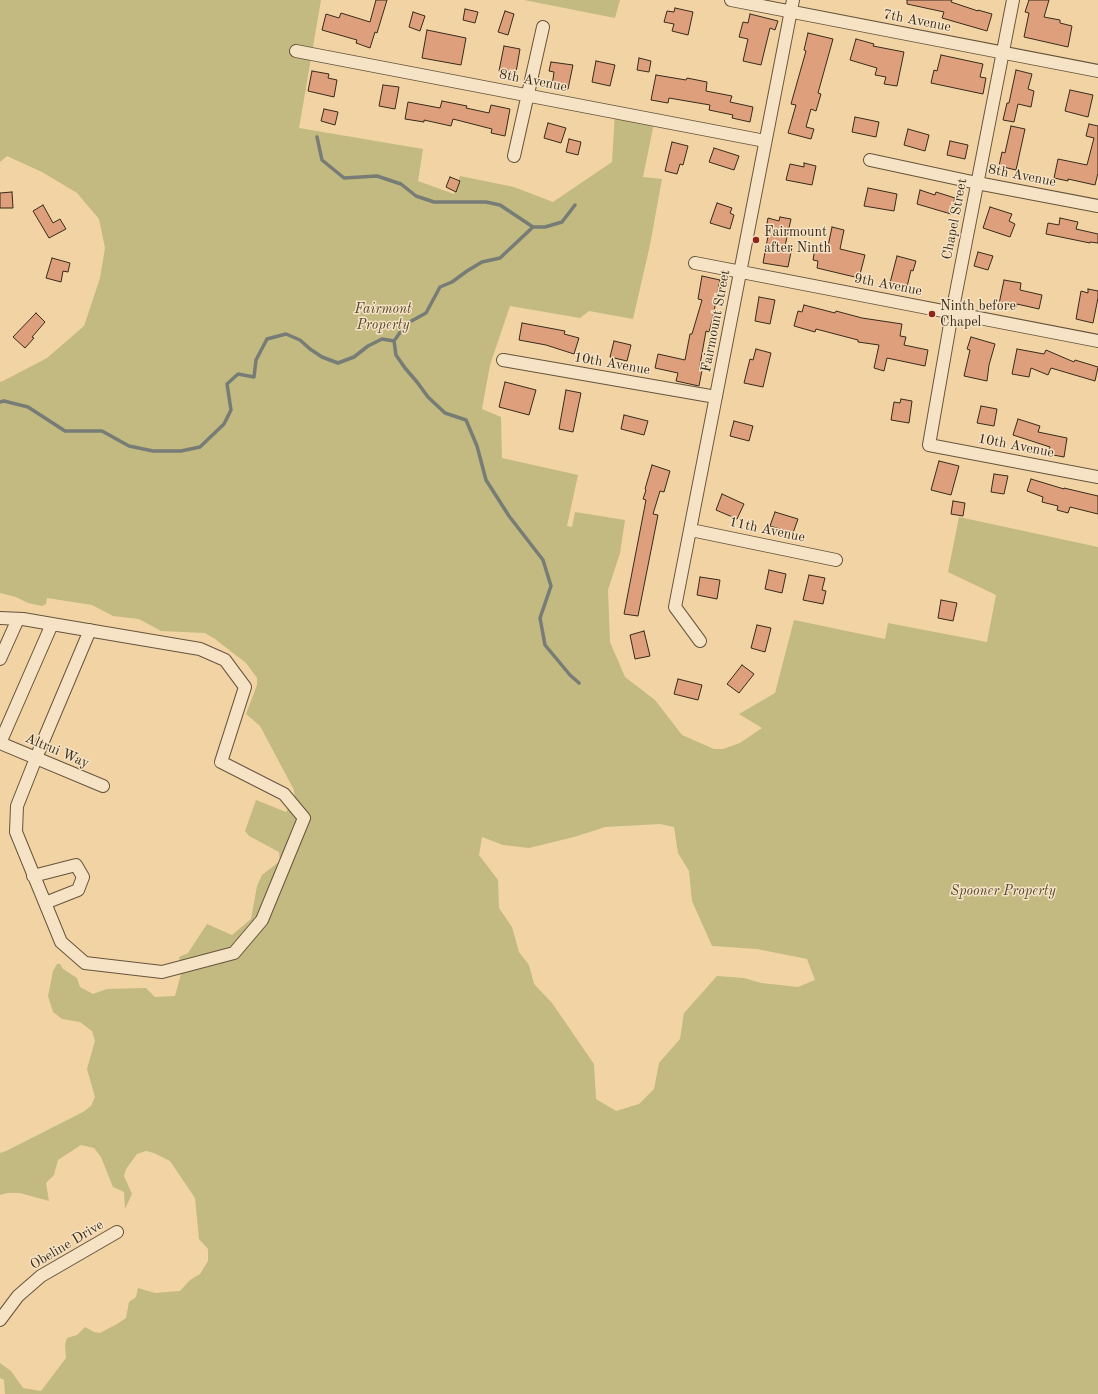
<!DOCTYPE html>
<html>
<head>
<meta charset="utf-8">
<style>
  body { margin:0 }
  canvas { display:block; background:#f1d3a4 }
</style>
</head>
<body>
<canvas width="1098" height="1394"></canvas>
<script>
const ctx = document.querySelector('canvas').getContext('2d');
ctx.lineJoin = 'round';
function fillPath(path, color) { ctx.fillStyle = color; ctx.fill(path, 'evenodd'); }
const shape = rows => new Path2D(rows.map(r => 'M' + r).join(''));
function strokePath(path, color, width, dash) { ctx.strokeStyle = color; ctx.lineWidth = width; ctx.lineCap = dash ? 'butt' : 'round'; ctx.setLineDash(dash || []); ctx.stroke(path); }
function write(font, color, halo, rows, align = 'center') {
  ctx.font = font + ' "Old Standard TT",serif'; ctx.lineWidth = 3; ctx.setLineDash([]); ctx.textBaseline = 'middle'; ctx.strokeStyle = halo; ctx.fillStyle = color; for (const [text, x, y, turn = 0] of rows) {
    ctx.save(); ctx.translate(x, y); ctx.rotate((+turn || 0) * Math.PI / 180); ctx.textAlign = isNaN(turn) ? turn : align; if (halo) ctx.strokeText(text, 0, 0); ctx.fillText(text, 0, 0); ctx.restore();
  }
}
const green = shape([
  [0,0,321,0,299,128,423,149,418,181,454,194,460,176,514,187,553,202,612,162,615,111,655,118,643,177,662,179,650,245,633,319,589,311,580,318,510,306,490,365,482,409,501,417,502,458,578,475,567,526,572,527,575,512,625,520,620,553,608,590,610,642,625,677,655,700,682,735,714,749,723,749,740,743,762,728,739,714,775,693,794,620,885,639,888,623,987,642,996,595,948,572,959,517,1098,547,1098,1394,5,1394,4,1380,0,1378,0,1363,11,1371,23,1388,41,1391,66,1358,65,1345,67,1338,77,1335,85,1327,94,1332,100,1333,117,1324,126,1318,129,1302,136,1297,138,1288,155,1293,180,1291,190,1280,200,1274,208,1261,208,1249,199,1239,195,1198,170,1161,154,1153,146,1151,137,1154,126,1169,124,1176,132,1194,125,1209,124,1192,113,1187,101,1157,94,1148,81,1145,58,1160,54,1175,46,1183,49,1201,20,1193,7,1193,0,1195,0,1153,6,1151,83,1112,91,1106,95,1097,87,1069,95,1041,92,1031,80,1022,62,1019,53,1012,48,996,53,971,57,964,60,964,63,969,77,978,80,987,93,994,107,989,146,988,155,997,175,996,182,970,179,957,188,953,207,924,232,935,251,919,257,886,262,875,280,861,279,852,249,836,245,831,256,800,286,812,295,799,294,790,260,726,246,714,257,685,257,678,246,663,215,639,205,633,161,631,139,619,113,616,92,605,47,598,46,604,42,606,28,603,16,597,0,593,0,382,3,381,47,358,84,326,100,278,105,248,99,219,77,193,42,172,7,156,0,162],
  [660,824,674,827,678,853,689,871,692,901,712,946,757,949,807,959,815,980,798,987,761,983,744,978,717,976,684,1013,680,1039,659,1063,654,1089,639,1104,616,1111,596,1099,594,1064,552,1003,534,984,529,965,519,952,512,927,499,908,498,880,479,855,482,837,503,845,529,848,574,837,605,827],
  [524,0,620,0,615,18]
]);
const stream = shape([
  [317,137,322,160,344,178,377,176,401,184,416,196,434,202,486,202,500,205,533,227],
  [575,205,562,222,545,227,533,227,500,258,482,262,467,271,452,282,440,287,426,313,406,324,394,341,396,355,405,368,417,382,428,397,445,413,466,420,477,446,486,480,509,516,543,560,551,586,540,618,545,645,570,675,579,683],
  [0,402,4,401,28,407,65,431,102,431,129,446,153,451,181,451,200,447,224,424,231,410,227,384,238,374,254,377,256,360,267,339,286,334,300,340,310,349,322,357,338,363,354,357,368,346,382,339,394,341]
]);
const building = shape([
  [376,0,387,0,377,33,375,32,370,48,356,43,357,40,322,30,326,14,339,18,341,13,370,22,376,0],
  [907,0,952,0,951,2,978,11,978,10,992,14,987,31,942,18,944,12,907,4,907,0],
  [1029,0,1049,0,1044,17,1060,20,1060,23,1072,26,1068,47,1024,37,1029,13,1025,12,1029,0],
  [675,8,693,12,688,35,672,31,674,24,664,22,667,11,674,12,675,8],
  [465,9,478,12,475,23,463,20,465,9],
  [505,11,514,14,508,35,498,32,505,11],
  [413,12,425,16,420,31,409,27,413,12],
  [750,14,778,21,775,30,770,28,761,65,743,61,748,39,739,37,743,22,748,23,750,14],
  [427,30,466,38,461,65,422,58,427,30],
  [808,33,833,39,818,93,821,94,816,111,811,109,806,127,814,129,811,139,788,133,796,105,791,104,806,51,804,50,808,33],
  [856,39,874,44,873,46,904,52,897,86,884,84,886,77,875,75,877,68,850,60,856,39],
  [504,46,520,49,515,78,505,76,506,72,499,71,504,46],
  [941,55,983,64,980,77,986,78,983,94,931,83,934,70,937,71,941,55],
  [639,58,651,61,649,72,637,70,639,58],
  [596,61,615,65,610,86,592,82,596,61],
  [551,62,573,65,568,89,552,86,554,72,549,71,551,62],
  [1016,70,1032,74,1028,89,1034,91,1031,107,1018,104,1014,122,1003,120,1007,103,1009,103,1016,70],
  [312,71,329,74,328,78,337,80,334,97,308,91,312,71],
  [656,75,686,80,687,78,707,82,706,91,732,96,730,102,753,107,750,122,732,118,733,115,709,110,710,105,669,98,668,103,651,100,656,75],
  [383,85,399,87,395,109,379,106,383,85],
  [1070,90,1093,95,1088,117,1065,111,1070,90],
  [442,101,467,106,466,108,489,113,491,105,510,109,505,136,491,133,492,129,453,119,451,126,424,120,424,122,405,119,408,102,440,108,442,101],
  [324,109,338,112,335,125,321,121,324,109],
  [855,117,879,122,876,137,852,132,855,117],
  [548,123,566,128,561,143,544,138,548,123],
  [1089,124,1098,126,1098,173,1095,185,1068,179,1068,181,1054,178,1058,159,1087,165,1094,138,1086,136,1089,124],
  [1011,126,1025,129,1016,170,999,166,1002,152,1005,153,1011,126],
  [908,129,929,135,925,151,904,145,908,129],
  [569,139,581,142,578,155,566,152,569,139],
  [950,141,968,145,965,159,947,155,950,141],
  [672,142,688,146,683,165,680,164,677,174,665,171,672,142],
  [714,148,739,156,734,170,709,162,714,148],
  [804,163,816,166,812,185,786,180,790,164,804,167,804,163],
  [450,177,460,181,456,192,446,187,450,177],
  [868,188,897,194,894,211,864,206,868,188],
  [920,190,935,195,936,192,955,198,951,214,917,204,920,190],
  [12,192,13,208,0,208,0,193,12,192],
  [717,203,732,208,730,213,734,215,730,229,710,223,717,203],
  [43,205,53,223,60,219,66,229,49,238,33,211,43,205],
  [990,207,1012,214,1009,221,1015,224,1010,237,983,228,990,207],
  [780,217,791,219,785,246,792,247,788,267,763,263,768,236,765,235,768,218,779,221,780,217],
  [1060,218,1078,222,1076,229,1098,234,1098,243,1090,242,1090,243,1046,234,1048,223,1059,225,1060,218],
  [832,227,844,230,840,249,865,255,859,278,817,268,818,261,813,260,815,248,827,251,832,227],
  [978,252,993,256,988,270,974,266,978,252],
  [897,256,916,261,913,271,911,270,907,287,890,283,897,256],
  [52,258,70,263,68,272,63,271,61,282,46,278,52,258],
  [702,276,720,280,713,317,709,332,706,331,699,370,702,370,699,386,676,381,678,373,655,368,658,354,685,360,690,334,692,334,702,300,698,299,702,276],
  [1004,280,1021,283,1020,290,1042,295,1039,309,1017,304,1016,308,999,304,1004,280],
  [1088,289,1098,291,1098,298,1093,323,1076,319,1081,291,1088,293,1088,289],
  [759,297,775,300,770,324,755,321,759,297],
  [804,305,835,313,836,311,862,318,902,324,900,336,906,337,904,345,928,350,925,366,887,358,884,371,874,368,879,345,858,342,858,340,816,329,815,332,794,326,798,311,802,312,804,305],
  [36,313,45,322,32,337,34,338,25,348,13,337,36,313],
  [522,323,565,331,564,334,579,338,574,354,546,345,519,340,522,323],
  [971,337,995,344,989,365,987,381,964,376,970,350,967,349,971,337],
  [614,341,631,345,627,361,610,357,614,341],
  [756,349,771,353,763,387,744,383,750,359,753,360,756,349],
  [1017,349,1044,354,1046,350,1074,362,1075,360,1098,367,1095,381,1051,368,1048,375,1031,368,1029,377,1012,374,1017,349],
  [505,382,536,390,529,415,499,407,505,382],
  [566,390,581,393,573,432,559,429,566,390],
  [901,399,912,401,909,423,891,420,894,402,900,403,901,399],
  [981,406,997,409,994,426,977,423,981,406],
  [624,415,648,421,644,435,621,429,624,415],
  [1018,419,1040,426,1038,432,1067,438,1064,457,1048,454,1050,447,1013,435,1018,419],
  [734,421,753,426,749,441,730,436,734,421],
  [939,461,959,466,951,495,931,490,939,461],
  [652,465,670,471,664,492,660,491,653,514,658,515,638,616,624,614,646,500,643,499,646,490,645,489,652,465],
  [994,474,1008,476,1004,494,991,492,994,474],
  [1031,479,1064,489,1064,488,1098,496,1098,514,1070,507,1068,513,1057,510,1058,506,1042,502,1043,497,1027,491,1031,479],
  [722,494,744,504,737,519,716,510,722,494],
  [953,501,965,503,963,516,951,514,953,501],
  [775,512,798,519,793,533,770,526,775,512],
  [769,570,786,574,782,593,765,589,769,570],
  [809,575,825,578,822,590,826,591,823,604,803,600,809,575],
  [700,577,720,580,717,599,697,595,700,577],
  [941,600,957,603,953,621,938,618,941,600],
  [757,625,771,628,765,652,751,648,757,625],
  [644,631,650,656,635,659,630,635,644,631],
  [742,665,754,674,739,693,727,684,742,665],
  [678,679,702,685,698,700,674,694,678,679]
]);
const minor = shape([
  [731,0,1098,71],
  [1013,0,952,313,929,445,1098,477],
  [296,51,765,141],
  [514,156,543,27],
  [870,160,977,183,1098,206],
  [695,263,1098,341],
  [503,360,716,397],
  [691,530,836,560],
  [0,618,23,619,52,624,200,649,225,660,245,687,221,762,284,794,304,818,262,920,234,953,162,972,85,963,61,942,16,832,17,806,36,758,90,630],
  [700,641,675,607,793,0],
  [0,659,18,619],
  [0,743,52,624],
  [0,743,103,786],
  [33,876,76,865,83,877,78,890,45,903],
  [0,1320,18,1296,41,1276,117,1232]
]);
const markers = [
  [756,240,4,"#8f2418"],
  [932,314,4,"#8f2418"]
];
const streetNames = [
  ["7th Avenue",917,21,11],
  ["8th Avenue",533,81,11],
  ["8th Avenue",1022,176,11],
  ["Chapel Street",955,219,-79],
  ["9th Avenue",888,285,11],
  ["Fairmount Street",716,321,-79],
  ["10th Avenue",612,364,10],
  ["10th Avenue",1016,446,11],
  ["11th Avenue",767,530,12],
  ["Altrui Way",57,751,23],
  ["Obeline Drive",67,1245,-31]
];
const poiNames = [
  ["Fairmount",764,232],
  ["after Ninth",764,248],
  ["Ninth before",940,306],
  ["Chapel",940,322]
];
const parkNames = [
  ["Fairmont",383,309],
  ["Property",383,325],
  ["Spooner Property",1003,891]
];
fillPath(green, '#c2ba81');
strokePath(stream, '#777d76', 3.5);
fillPath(building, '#dea07c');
strokePath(building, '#372b1b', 1);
strokePath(minor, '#66553d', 14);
strokePath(minor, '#f6e2c4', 12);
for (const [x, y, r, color] of markers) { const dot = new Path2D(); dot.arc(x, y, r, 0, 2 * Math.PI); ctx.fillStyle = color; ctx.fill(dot); strokePath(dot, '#f6e2c4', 1.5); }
write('14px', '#372b1b', '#f6e2c4', streetNames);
write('14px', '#372b1b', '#f6e2c4', poiNames, 'left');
write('italic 14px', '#53482f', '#f6e2c4', parkNames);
</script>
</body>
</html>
